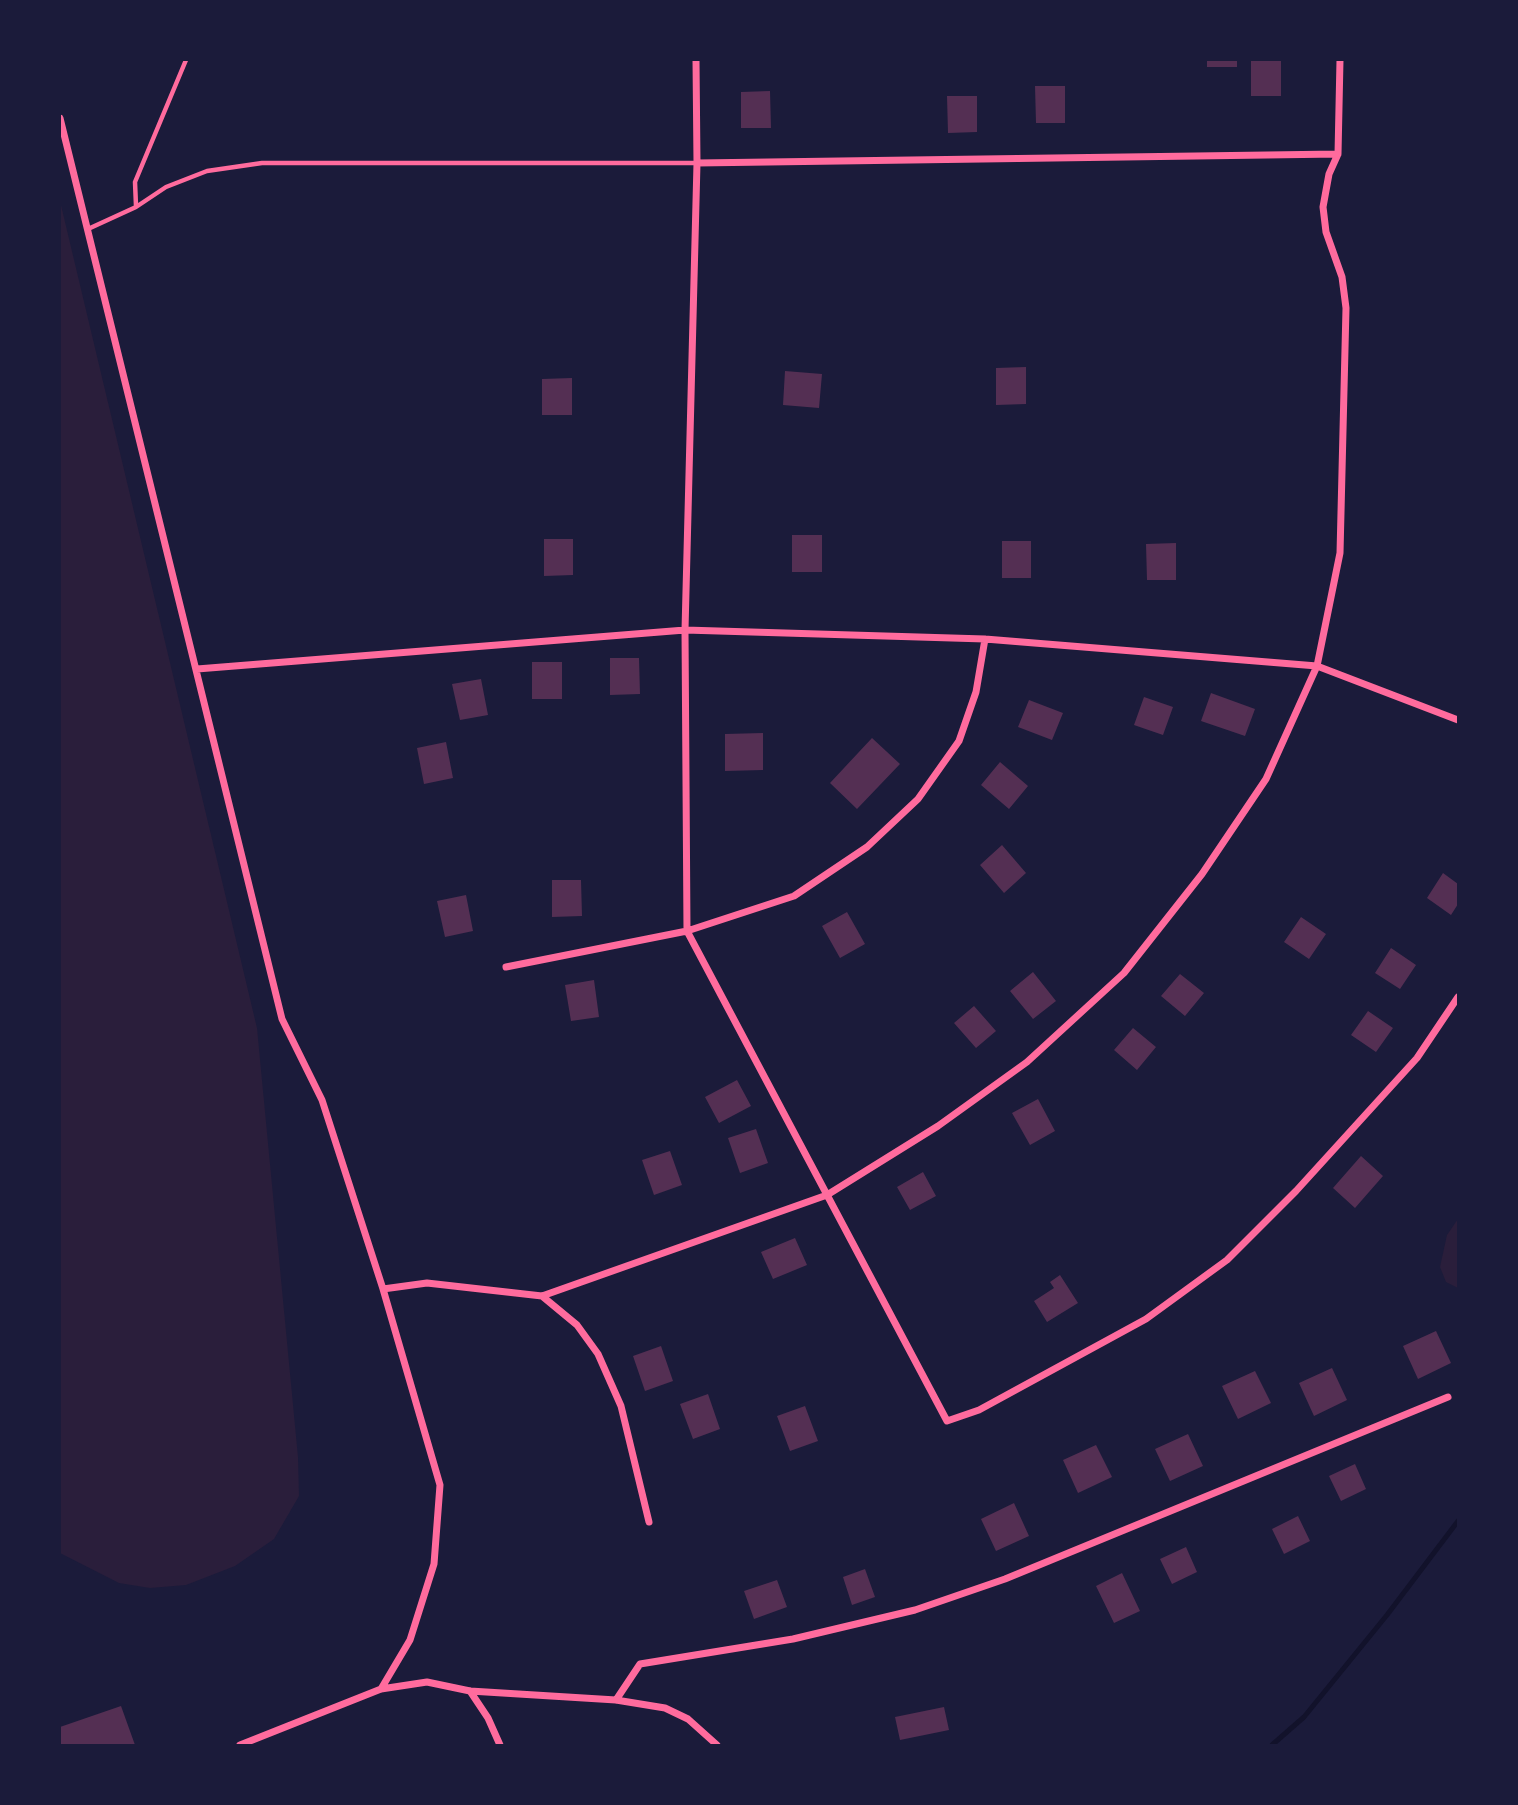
<!DOCTYPE html>
<html>
<head>
<meta charset="utf-8">
<style>
  body { margin:0 }
  #map { position:relative; width:1518px; height:1805px; overflow:hidden; background:#1b1b3a; font-family:"DM Sans",sans-serif }
  canvas { display:block }
  .frame { position:absolute; inset:0; border:61px solid #1b1b3a; pointer-events:none }
</style>
</head>
<body>
<div id="map">
<canvas width="1518" height="1805"></canvas>
<div class="frame"></div>
</div>
<script>
const ctx = document.querySelector('canvas').getContext('2d');
ctx.lineJoin = 'round';
function fillPath(path, color) { ctx.fillStyle = color; ctx.fill(path, 'evenodd'); }
const shape = rows => new Path2D(rows.map(r => 'M' + r).join(''));
function strokePath(path, color, width, dash) { ctx.strokeStyle = color; ctx.lineWidth = width; ctx.lineCap = dash ? 'butt' : 'round'; ctx.setLineDash(dash || []); ctx.stroke(path); }
const green = shape([
  [60,201,257,1028,298,1457,299,1496,274,1539,235,1566,186,1585,150,1588,119,1583,60,1553],
  [1458,1219,1458,1288,1446,1282,1440,1267,1447,1235]
]);
const stream = shape([
  [1272,1745,1304,1717,1387,1615,1458,1521]
]);
const building = shape([
  [1207,60,1237,60,1237,67,1207,67],
  [1251,60,1281,60,1281,96,1251,96],
  [1035,86,1065,86,1065,123,1036,123],
  [770,91,771,128,741,128,741,92],
  [947,96,977,96,977,132,948,133],
  [1026,367,1026,404,996,405,996,368],
  [785,371,822,374,819,408,783,405],
  [572,378,572,415,542,415,542,379],
  [792,535,822,535,822,572,792,572],
  [544,539,573,539,573,575,544,576],
  [1002,541,1031,541,1031,578,1002,578],
  [1176,543,1176,580,1147,580,1146,544],
  [610,658,639,658,640,694,610,695],
  [532,662,562,662,562,699,532,699],
  [481,679,488,715,460,720,452,684],
  [1211,693,1255,709,1245,736,1201,721],
  [1144,697,1173,707,1163,735,1134,725],
  [1029,700,1063,713,1052,740,1018,727],
  [763,733,763,770,725,771,725,734],
  [872,738,900,764,857,809,830,783],
  [446,742,453,778,424,784,417,748],
  [1000,762,1028,786,1009,809,981,785],
  [1002,845,1026,873,1004,893,980,865],
  [1443,873,1458,884,1458,904,1451,915,1427,898],
  [552,880,581,880,582,916,552,917],
  [466,895,473,931,445,937,437,901],
  [847,912,865,944,840,958,822,926],
  [1301,917,1326,934,1309,959,1284,942],
  [1391,948,1416,965,1400,989,1375,973],
  [1033,972,1056,1001,1033,1019,1010,991],
  [1180,974,1204,993,1185,1016,1161,996],
  [594,980,599,1017,571,1021,565,985],
  [974,1006,996,1031,976,1048,954,1023],
  [1368,1011,1393,1028,1376,1052,1351,1035],
  [1133,1028,1156,1047,1137,1070,1114,1050],
  [737,1080,751,1106,719,1123,705,1097],
  [1038,1099,1055,1131,1030,1145,1012,1113],
  [756,1129,768,1163,740,1173,728,1138],
  [670,1151,682,1185,654,1195,642,1160],
  [1361,1156,1383,1176,1355,1208,1333,1188],
  [923,1172,936,1196,910,1210,897,1187],
  [795,1238,807,1265,773,1279,761,1252],
  [1060,1275,1078,1303,1047,1322,1034,1301,1054,1288,1050,1282],
  [1436,1331,1451,1363,1418,1379,1403,1346],
  [661,1346,673,1381,645,1391,633,1356],
  [1332,1368,1347,1400,1314,1416,1299,1383],
  [1255,1371,1271,1403,1238,1419,1222,1386],
  [708,1394,720,1429,693,1439,680,1404],
  [805,1406,818,1441,790,1451,777,1416],
  [1188,1434,1203,1466,1170,1481,1155,1449],
  [1096,1445,1112,1477,1078,1493,1063,1460],
  [1355,1464,1366,1489,1341,1501,1329,1476],
  [1014,1503,1029,1536,996,1551,981,1519],
  [1298,1516,1310,1541,1284,1554,1272,1529],
  [1186,1547,1197,1572,1172,1584,1160,1559],
  [865,1569,875,1597,852,1605,843,1577],
  [1122,1573,1140,1611,1114,1623,1096,1586],
  [777,1580,787,1607,754,1619,744,1591],
  [121,1706,135,1745,60,1745,60,1727],
  [944,1707,949,1730,900,1740,895,1717]
]);
const service = shape([
  [136,206,135,182,186,60],
  [88,229,136,207,166,187,207,171,262,163,696,163]
]);
const minor = shape([
  [696,60,697,163,685,630,687,931,947,1421,979,1410,1146,1319,1227,1260,1296,1191,1417,1058,1458,997],
  [60,118,282,1019,322,1100,383,1289,440,1485,434,1564,410,1640,381,1689],
  [697,163,1338,154],
  [197,669,685,630,985,639,1317,666,1458,720],
  [506,967,687,931,794,896,867,847,918,799,959,741,976,692,985,639],
  [383,1289,427,1283,542,1296,827,1195,938,1126,1027,1062,1124,973,1202,874,1266,779,1317,666,1340,553,1346,308,1342,277,1326,232,1323,207,1329,174,1338,154,1340,60],
  [542,1296,577,1325,598,1354,621,1406,649,1522],
  [470,1691,488,1718,500,1745],
  [616,1700,640,1664,793,1639,915,1610,1005,1579,1448,1397],
  [240,1745,381,1689,427,1682,470,1691,616,1700,665,1708,688,1719,717,1745]
]);
fillPath(green, '#2a1e3b');
strokePath(stream, '#12122b', 5);
fillPath(building, '#542f53');
strokePath(service, '#ff6b9d', 4.5);
strokePath(minor, '#ff6b9d', 7);
</script>
</body>
</html>
